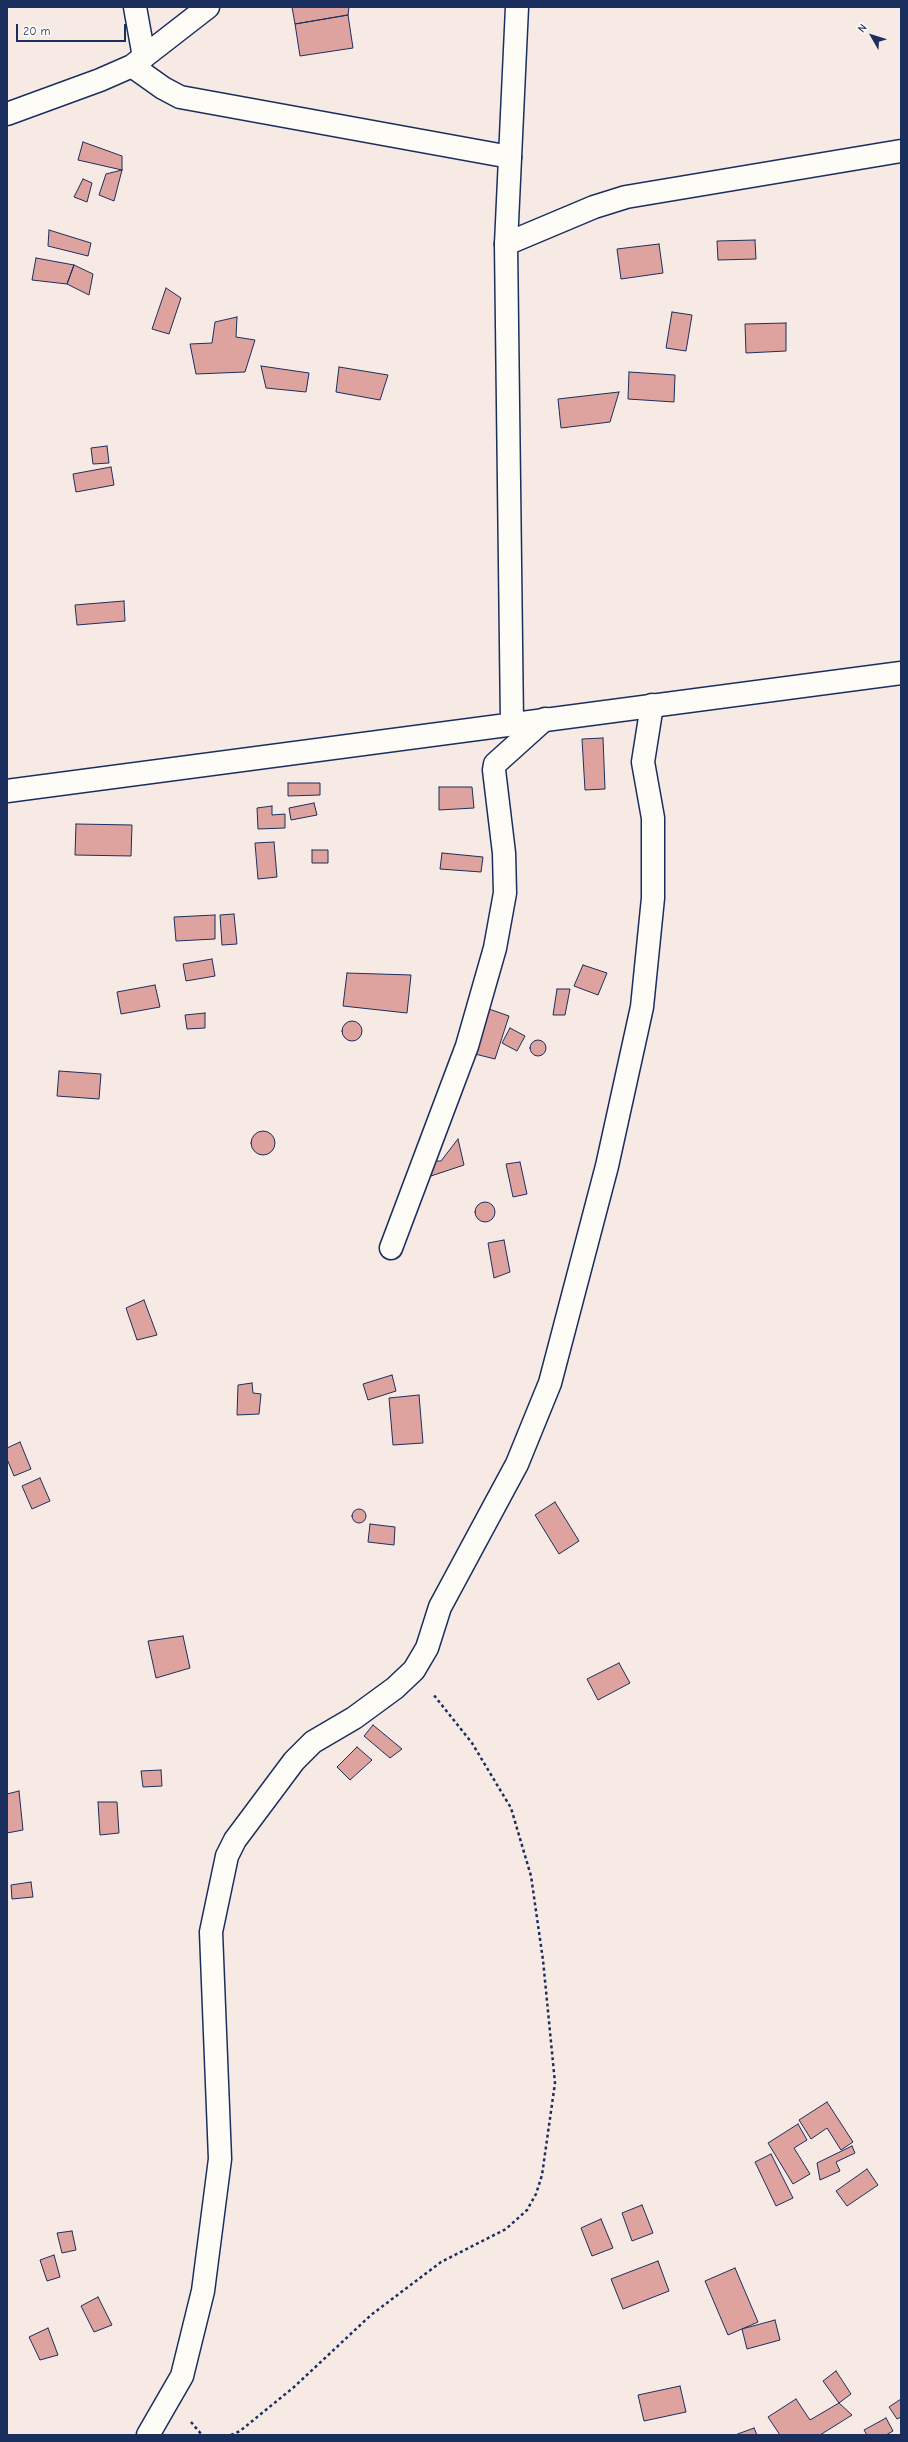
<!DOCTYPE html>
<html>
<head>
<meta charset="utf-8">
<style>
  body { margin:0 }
  #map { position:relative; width:908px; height:2442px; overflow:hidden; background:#f7eae5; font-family:"Comic Neue",sans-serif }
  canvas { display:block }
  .frame { position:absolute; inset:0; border:8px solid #1b2f5e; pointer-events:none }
  .north { position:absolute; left:852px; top:16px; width:40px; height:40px; -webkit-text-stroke:3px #fdfcf7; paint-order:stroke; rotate:309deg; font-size:11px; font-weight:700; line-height:16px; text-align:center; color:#1b2f5e }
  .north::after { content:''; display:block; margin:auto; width:14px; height:18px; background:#1b2f5e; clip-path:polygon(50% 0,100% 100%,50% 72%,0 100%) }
  .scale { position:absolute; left:16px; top:24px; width:110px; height:18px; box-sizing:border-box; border:2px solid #1b2f5e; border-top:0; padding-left:5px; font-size:12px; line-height:14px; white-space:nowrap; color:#1b2f5e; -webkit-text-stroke:3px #fdfcf7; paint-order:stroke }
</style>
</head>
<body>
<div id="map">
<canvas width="908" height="2442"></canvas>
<div class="frame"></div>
<div class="north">N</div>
<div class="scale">20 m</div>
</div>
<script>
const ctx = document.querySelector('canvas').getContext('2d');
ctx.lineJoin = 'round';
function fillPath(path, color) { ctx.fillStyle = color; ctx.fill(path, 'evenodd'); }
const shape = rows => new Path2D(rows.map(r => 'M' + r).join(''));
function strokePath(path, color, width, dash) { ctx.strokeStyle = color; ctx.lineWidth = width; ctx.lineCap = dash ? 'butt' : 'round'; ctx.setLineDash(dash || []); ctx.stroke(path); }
const building = shape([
  [292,7,349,7,348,15,295,24,292,7],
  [348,15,353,48,300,56,295,24,348,15],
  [83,142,122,156,122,170,78,160,83,142],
  [122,170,114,201,99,195,106,174,122,170],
  [83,179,92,183,87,202,74,197,83,179],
  [49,230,91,243,88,256,48,246,49,230],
  [755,240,756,259,718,260,717,241,755,240],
  [659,244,663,273,621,279,617,249,659,244],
  [36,258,74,265,67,284,32,280,36,258],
  [74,265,93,274,89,295,67,284,74,265],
  [166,288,181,298,169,334,152,329,166,288],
  [672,312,692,315,686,351,666,348,672,312],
  [237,317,236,337,255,340,245,372,196,374,190,344,212,343,215,322,237,317],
  [786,323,786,351,746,353,745,324,786,323],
  [261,366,309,373,306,392,266,388,261,366],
  [339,367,388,375,380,400,336,392,339,367],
  [629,372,675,375,674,402,628,399,629,372],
  [619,392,610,422,561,428,558,399,619,392],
  [107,446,109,463,93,464,91,448,107,446],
  [111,467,114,485,76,492,73,474,111,467],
  [124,601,125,621,77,625,75,605,124,601],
  [603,738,605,789,585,790,582,739,603,738],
  [288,783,320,783,320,795,288,796,288,783],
  [439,787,472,787,474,808,439,810,439,787],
  [314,803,317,815,291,820,289,808,314,803],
  [272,806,272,815,285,814,285,828,258,829,257,808,272,806],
  [76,824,132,825,131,856,75,855,76,824],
  [274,842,277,877,258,879,255,843,274,842],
  [312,850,328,850,328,863,312,863,312,850],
  [442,853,483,857,481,872,440,869,442,853],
  [234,914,237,944,222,945,220,915,234,914],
  [215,915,215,939,176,941,174,917,215,915],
  [212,959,215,976,186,981,183,964,212,959],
  [583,965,607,973,598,995,574,986,583,965],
  [347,973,411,975,407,1013,343,1006,347,973],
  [155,985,160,1007,121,1014,117,992,155,985],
  [557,989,570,989,565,1015,553,1015,557,989],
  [489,1009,509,1016,495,1059,475,1054,489,1009],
  [205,1013,205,1028,187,1029,185,1015,205,1013],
  '342 1031a10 10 0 1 1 20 0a10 10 0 1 1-20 0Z',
  [510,1028,525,1036,517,1051,502,1043,510,1028],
  '530 1048a8 8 0 1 1 16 0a8 8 0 1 1-16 0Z',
  [59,1071,101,1074,99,1099,57,1096,59,1071],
  '251 1143a12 12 0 1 1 24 0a12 12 0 1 1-24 0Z',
  [458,1139,464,1165,431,1176,429,1161,441,1161,458,1139],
  [520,1162,527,1194,513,1197,506,1164,520,1162],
  '475 1212a10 10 0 1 1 20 0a10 10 0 1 1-20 0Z',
  [504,1240,510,1272,494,1278,488,1243,504,1240],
  [144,1300,157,1335,137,1340,126,1308,144,1300],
  [392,1375,396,1391,368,1400,363,1384,392,1375],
  [252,1383,253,1393,261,1394,259,1414,237,1415,238,1385,252,1383],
  [419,1395,423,1443,393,1445,389,1398,419,1395],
  [20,1442,31,1469,14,1476,7,1459,7,1448,20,1442],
  [40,1478,50,1501,32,1509,22,1486,40,1478],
  [555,1502,579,1541,559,1554,535,1515,555,1502],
  '352 1516a7 7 0 1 1 14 0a7 7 0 1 1-14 0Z',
  [370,1524,395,1527,394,1545,368,1542,370,1524],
  [183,1636,190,1668,156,1678,148,1641,183,1636],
  [619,1663,630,1683,598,1700,587,1679,619,1663],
  [373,1725,402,1749,390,1758,364,1736,373,1725],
  [357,1747,372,1760,350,1780,337,1767,357,1747],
  [161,1770,162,1786,143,1787,141,1771,161,1770],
  [19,1791,23,1830,7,1833,7,1794,19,1791],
  [98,1802,117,1802,119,1833,100,1835,98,1802],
  [31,1882,33,1897,12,1899,11,1885,31,1882],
  [827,2102,853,2142,841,2150,827,2128,811,2139,799,2120,827,2102],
  [798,2124,807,2140,794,2148,810,2174,793,2184,768,2143,798,2124],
  [852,2146,855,2153,836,2162,840,2171,820,2180,817,2163,852,2146],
  [771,2154,793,2198,776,2206,755,2162,771,2154],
  [867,2169,878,2185,847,2206,836,2191,867,2169],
  [642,2205,653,2233,632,2241,622,2213,642,2205],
  [601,2219,613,2248,592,2256,581,2228,601,2219],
  [72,2231,76,2250,62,2253,57,2233,72,2231],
  [54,2255,60,2277,47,2281,40,2260,54,2255],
  [658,2261,669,2291,623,2309,611,2279,658,2261],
  [735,2268,758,2322,728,2335,705,2281,735,2268],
  [98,2297,112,2325,94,2332,81,2306,98,2297],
  [775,2320,780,2340,747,2349,742,2329,775,2320],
  [48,2328,58,2355,40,2360,29,2337,48,2328],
  [836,2371,851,2394,839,2403,823,2381,836,2371],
  [680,2386,686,2412,644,2421,638,2395,680,2386],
  [796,2399,810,2420,839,2403,852,2415,820,2435,780,2435,768,2417,796,2399],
  [901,2399,901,2417,897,2419,889,2407,901,2399],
  [886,2418,893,2431,886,2435,867,2435,864,2430,886,2418],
  [754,2428,757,2435,735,2435,754,2428]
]);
const path = shape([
  [191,2422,202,2435],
  [231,2435,240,2431,294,2387,371,2315,441,2262,506,2229,527,2210,536,2194,542,2175,555,2083,543,1960,531,1876,511,1808,472,1743,433,1694]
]);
const street = shape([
  [135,7,144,57],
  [132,66,163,88,180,97,510,157],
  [7,114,100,80,132,66,208,7],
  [506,244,594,207,626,197,901,151],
  [391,1248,467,1046,495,948,505,893,504,853,494,770,495,764,545,719],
  [148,2435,182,2376,203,2291,220,2159,211,1932,227,1856,235,1840,294,1761,313,1742,354,1718,395,1688,414,1670,427,1648,440,1607,517,1464,550,1383,607,1166,642,1007,653,898,653,818,643,762,652,705]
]);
const secondary = shape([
  [512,723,506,244,517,7],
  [7,791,901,673]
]);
fillPath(building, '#dea39e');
strokePath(building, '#1b2f5e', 1);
strokePath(street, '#1b2f5e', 25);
strokePath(secondary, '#1b2f5e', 25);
strokePath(path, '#1b2f5e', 2.5, [3, 3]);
strokePath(street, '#fdfcf7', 22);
strokePath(secondary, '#fdfcf7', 22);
</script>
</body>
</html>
